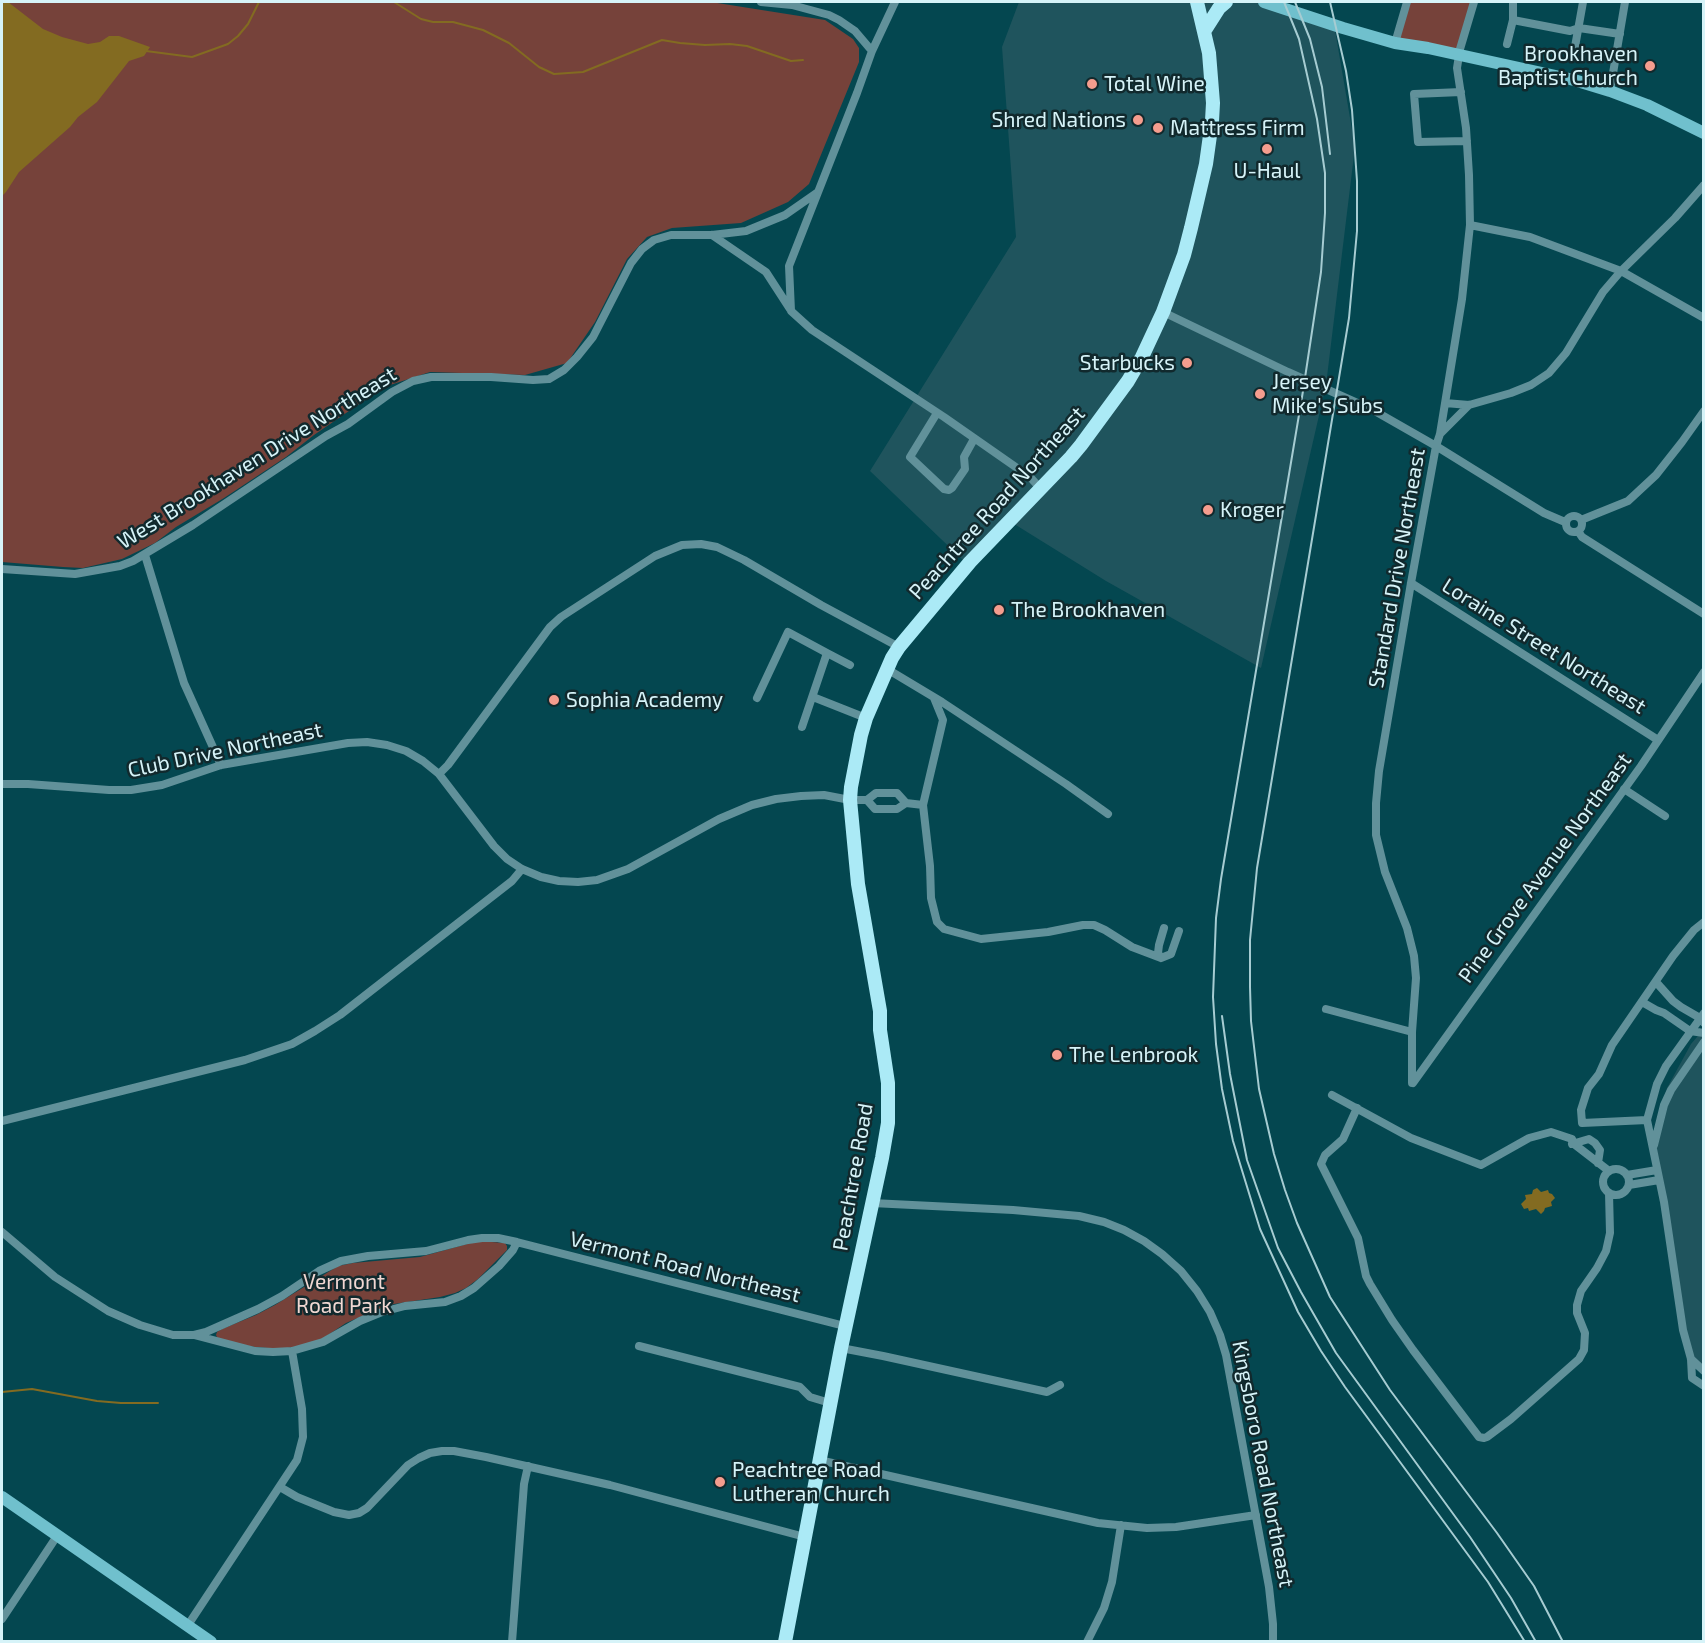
<!DOCTYPE html>
<html>
<head>
<meta charset="utf-8">
<style>
  body { margin:0 }
  #map { position:relative; width:1705px; height:1643px; overflow:hidden; background:#044750; font-family:"Exo 2",sans-serif }
  canvas { display:block }
  .frame { position:absolute; inset:0; border:3px solid #d6f3f8; pointer-events:none }
</style>
</head>
<body>
<div id="map">
<canvas width="1705" height="1643"></canvas>
<div class="frame"></div>
</div>
<script>
const ctx = document.querySelector('canvas').getContext('2d');
ctx.lineJoin = 'round';
function fillPath(path, color) { ctx.fillStyle = color; ctx.fill(path, 'evenodd'); }
const shape = rows => new Path2D(rows.map(r => 'M' + r).join(''));
function strokePath(path, color, width, dash) { ctx.strokeStyle = color; ctx.lineWidth = width; ctx.lineCap = dash ? 'butt' : 'round'; ctx.setLineDash(dash || []); ctx.stroke(path); }
function write(font, color, halo, rows, align = 'center') {
  ctx.font = font + ' "Exo 2",sans-serif'; ctx.lineWidth = 5; ctx.setLineDash([]); ctx.textBaseline = 'middle'; ctx.strokeStyle = halo; ctx.fillStyle = color; for (const [text, x, y, turn = 0] of rows) {
    ctx.save(); ctx.translate(x, y); ctx.rotate((+turn || 0) * Math.PI / 180); ctx.textAlign = isNaN(turn) ? turn : align; if (halo) ctx.strokeText(text, 0, 0); ctx.fillText(text, 0, 0); ctx.restore();
  }
}
const built = shape([
  [1019,2,1267,2,1334,24,1355,147,1326,385,1261,668,1106,581,1011,522,964,561,870,471,1016,237,1002,47],
  [1703,1030,1703,1375,1689,1348,1653,1166,1659,1115,1667,1088,1691,1044]
]);
const green = shape([
  [2,2,711,2,825,20,853,39,859,48,859,62,809,184,788,202,741,223,672,228,647,237,627,259,595,322,567,363,525,375,430,372,384,387,314,435,286,457,224,498,176,527,155,543,122,559,83,568,63,567,2,562],
  [1409,2,1474,2,1459,50,1395,43],
  [478,1241,505,1243,507,1246,507,1250,478,1279,466,1288,455,1293,440,1297,394,1304,374,1311,346,1323,322,1339,301,1346,281,1349,255,1347,231,1343,218,1339,216,1335,217,1332,222,1329,256,1315,275,1305,338,1266,353,1263,420,1257]
]);
const water = shape([
  [2,2,8,2,43,29,62,37,88,44,100,42,109,36,119,36,150,47,144,56,129,61,97,102,78,117,70,127,19,172,6,192,2,196],
  [1537,1188,1541,1192,1548,1190,1549,1193,1552,1194,1555,1198,1551,1202,1552,1206,1545,1208,1544,1211,1541,1214,1536,1209,1529,1211,1528,1208,1524,1209,1521,1204,1526,1199,1525,1195,1532,1194,1533,1190]
]);
const stream = shape([
  [394,2,421,19,433,22,453,22,483,30,509,43,539,67,554,74,583,72,662,40,680,43,705,45,730,44,747,46,791,61,803,60],
  [146,51,192,57,228,44,238,36,248,24,259,2],
  [2,1392,32,1389,97,1401,121,1403,158,1403]
]);
const minor = shape([
  [761,2,792,5,829,15,839,20,855,31,872,51],
  [895,2,872,51,857,93,789,266,791,311,812,330,944,417,1030,477,1040,488],
  [1513,20,1570,31,1579,28,1620,34],
  [1395,43,1407,2],
  [1507,44,1513,20,1513,2],
  [1573,58,1583,2],
  [1610,91,1625,2],
  [1461,92,1414,94,1418,142,1467,141],
  [1470,225,1530,237,1621,271,1704,318],
  [712,235,766,272,790,309],
  [1163,312,1288,372,1373,410,1436,446,1544,513,1565,522],
  [1445,403,1469,405,1511,393,1531,385,1549,373,1566,353,1603,292,1621,271,1675,218,1704,185],
  [937,413,910,457,944,489,949,490,952,488,965,469,964,457,974,439],
  [1440,434,1469,405],
  '1566 524a8 8 0 1 1 16 0a8 8 0 1 1-16 0Z',
  [1581,520,1628,501,1656,475,1682,442,1704,411],
  [1578,531,1582,537,1704,614],
  [145,555,184,683,221,765],
  [2,569,75,574,120,566,133,561,193,525,326,436,348,424,392,392,413,381,431,377,491,377,533,380,549,379,564,370,577,357,593,337,631,263,642,249,654,240,671,235,712,235,746,231,785,215,818,192],
  [1411,583,1658,740],
  [887,669,942,702,1066,784,1108,814],
  [813,697,866,718],
  [757,698,788,632,827,653],
  [934,698,943,720,923,805,930,866,931,898,937,922,944,929,981,939,1048,932,1083,925,1094,925,1105,930,1132,947,1161,958,1171,954,1179,931],
  [802,727,827,653,850,665],
  [439,774,448,765,550,627,561,617,655,556,682,545,701,544,717,547,744,560,821,605,899,647],
  [2,784,28,784,109,790,131,790,162,785,221,765,348,743,367,742,387,745,406,751,423,761,439,774,494,846,507,859,522,869,541,877,559,881,578,882,597,880,628,869,719,819,752,805,776,799,801,796,824,795,850,800,867,800,876,793,897,793,906,803,923,805],
  [1624,789,1665,816],
  [867,800,875,809,897,809,906,803],
  [1161,958,1158,953,1159,945,1164,928],
  [1656,982,1673,1001,1681,1007,1700,1018,1704,1023],
  [1642,1002,1656,1010,1664,1013,1690,1031,1704,1033],
  [1326,1009,1412,1032],
  [1704,1013,1666,1066,1657,1084,1647,1120,1664,1202,1683,1330,1691,1359,1692,1378,1704,1386],
  [1412,1083,1412,1032,1416,978,1414,956,1407,928,1385,872,1376,835,1376,803,1379,771,1411,583,1436,446,1440,434,1462,299,1470,225,1469,175,1466,128,1457,68,1460,49,1474,2],
  [1413,1083,1641,766,1704,672],
  [1332,1095,1411,1138,1481,1165,1529,1138,1551,1132,1572,1139,1574,1144,1609,1171],
  [1357,1108,1343,1139,1325,1155,1321,1164,1358,1238,1366,1276,1370,1284,1392,1320,1413,1350,1479,1437,1484,1438,1487,1437,1511,1419,1579,1359,1584,1350,1585,1333,1577,1313,1577,1305,1581,1291,1597,1268,1606,1251,1610,1233,1609,1193],
  [1647,1120,1582,1123,1581,1110,1588,1088,1599,1074,1612,1045,1673,956,1694,930,1704,922],
  [2,1121,245,1060,292,1044,315,1031,340,1015,512,881,522,869],
  [1572,1144,1589,1139,1595,1143,1600,1150,1598,1163],
  [1654,1145,1664,1105,1671,1090,1704,1042],
  '1603 1182a13 13 0 1 1 26 0a13 13 0 1 1-26 0Z',
  [1627,1175,1657,1170],
  [1629,1185,1659,1180],
  [872,1203,1013,1210,1079,1216,1104,1222,1124,1230,1144,1241,1162,1254,1181,1271,1197,1291,1210,1312,1220,1335,1226,1355,1269,1587,1273,1624,1273,1642],
  [2,1232,55,1277,108,1311,140,1325,173,1335,194,1335,255,1351,273,1352,292,1351,323,1342,360,1321,382,1312,405,1306,445,1302,461,1296,474,1288,499,1266,513,1250,517,1242],
  [194,1335,206,1332,258,1309,282,1296,319,1271,341,1261,368,1256,426,1251,468,1240,482,1238,498,1238,517,1242,845,1326],
  [639,1346,800,1387,810,1397,830,1403],
  [841,1348,883,1356,1047,1392,1060,1385],
  [1691,1359,1704,1371],
  [819,1460,1098,1523,1147,1528,1176,1527,1256,1515],
  [280,1487,297,1497,334,1512,349,1515,359,1513,367,1508,408,1465,419,1458,430,1453,442,1451,454,1451,486,1457,610,1485,805,1537],
  [2,1619,57,1536],
  [188,1625,297,1460,303,1437,302,1409,292,1351],
  [512,1642,524,1484,528,1466],
  [1087,1642,1104,1608,1112,1582,1121,1525]
]);
const secondary = shape([
  [1264,2,1343,28,1395,43,1428,48,1574,80,1610,91,1647,105,1704,133],
  [2,1497,211,1642]
]);
const trunk = shape([
  [1205,30,1219,8,1226,2],
  [785,1642,841,1348,882,1158,888,1123,888,1083,880,1030,880,1011,858,884,850,800,851,787,861,735,866,718,892,658,899,647,970,562,1071,457,1081,445,1128,381,1142,357,1163,312,1184,255,1191,228,1206,164,1212,121,1213,103,1209,53,1197,2]
]);
const rail = shape([
  [1284,2,1299,39,1317,119,1325,173,1325,213,1321,272,1303,391,1221,879,1216,918,1213,997,1216,1044,1222,1089,1233,1141,1260,1229,1298,1312,1321,1351,1345,1387,1488,1582,1525,1642],
  [1295,2,1310,39,1322,87,1330,154],
  [1330,2,1346,71,1352,110,1357,181,1357,231,1349,318,1257,868,1250,940,1250,987,1251,1021,1259,1089,1274,1154,1285,1190,1297,1223,1330,1297,1390,1390,1497,1533,1534,1586,1563,1642],
  [1222,1016,1230,1074,1247,1160,1278,1248,1301,1292,1336,1353,1470,1537,1511,1598,1536,1642]
]);
const markers = [
  [1650,66,6,"#f59d8e"],
  [1092,84,6,"#f59d8e"],
  [1138,120,6,"#f59d8e"],
  [1158,128,6,"#f59d8e"],
  [1267,149,6,"#f59d8e"],
  [1187,363,6,"#f59d8e"],
  [1260,394,6,"#f59d8e"],
  [1208,510,6,"#f59d8e"],
  [999,610,6,"#f59d8e"],
  [554,700,6,"#f59d8e"],
  [1057,1055,6,"#f59d8e"],
  [720,1482,6,"#f59d8e"]
];
const poiNames = [
  ["Brookhaven",1638,54,"right"],
  ["Baptist Church",1638,78,"right"],
  ["Total Wine",1104,84],
  ["Shred Nations",1126,120,"right"],
  ["Mattress Firm",1170,128],
  ["U-Haul",1267,171,"center"],
  ["Starbucks",1175,363,"right"],
  ["Jersey",1272,382],
  ["Mike's Subs",1272,406],
  ["Kroger",1220,510],
  ["The Brookhaven",1011,610],
  ["Sophia Academy",566,700],
  ["The Lenbrook",1069,1055],
  ["Peachtree Road",732,1470],
  ["Lutheran Church",732,1494]
];
const streetNames = [
  ["West Brookhaven Drive Northeast",257,458,-32],
  ["Peachtree Road Northeast",997,503,-48],
  ["Standard Drive Northeast",1397,568,-80],
  ["Loraine Street Northeast",1544,646,32],
  ["Club Drive Northeast",225,750,-12],
  ["Pine Grove Avenue Northeast",1545,868,-54],
  ["Peachtree Road",853,1177,-80],
  ["Vermont Road Northeast",685,1267,14],
  ["Kingsboro Road Northeast",1263,1464,79]
];
const parkNames = [
  ["Vermont",344,1282],
  ["Road Park",344,1306]
];
fillPath(built, '#1f545d');
fillPath(green, '#76423a');
fillPath(water, '#836b21');
strokePath(stream, '#836b21', 2);
strokePath(minor, '#61919a', 8);
strokePath(secondary, '#70c0cd', 12);
strokePath(trunk, '#abeaf6', 14);
strokePath(rail, '#a6ccd2', 2);
for (const [x, y, r, color] of markers) { const dot = new Path2D(); dot.arc(x, y, r, 0, 2 * Math.PI); ctx.fillStyle = color; ctx.fill(dot); strokePath(dot, '#11292d', 2); }
write('21px', '#d6f3f8', '#11292d', poiNames, 'left');
write('21px', '#d6f3f8', '#11292d', streetNames);
write('21px', '#f1d7d2', '#11292d', parkNames);
</script>
</body>
</html>
